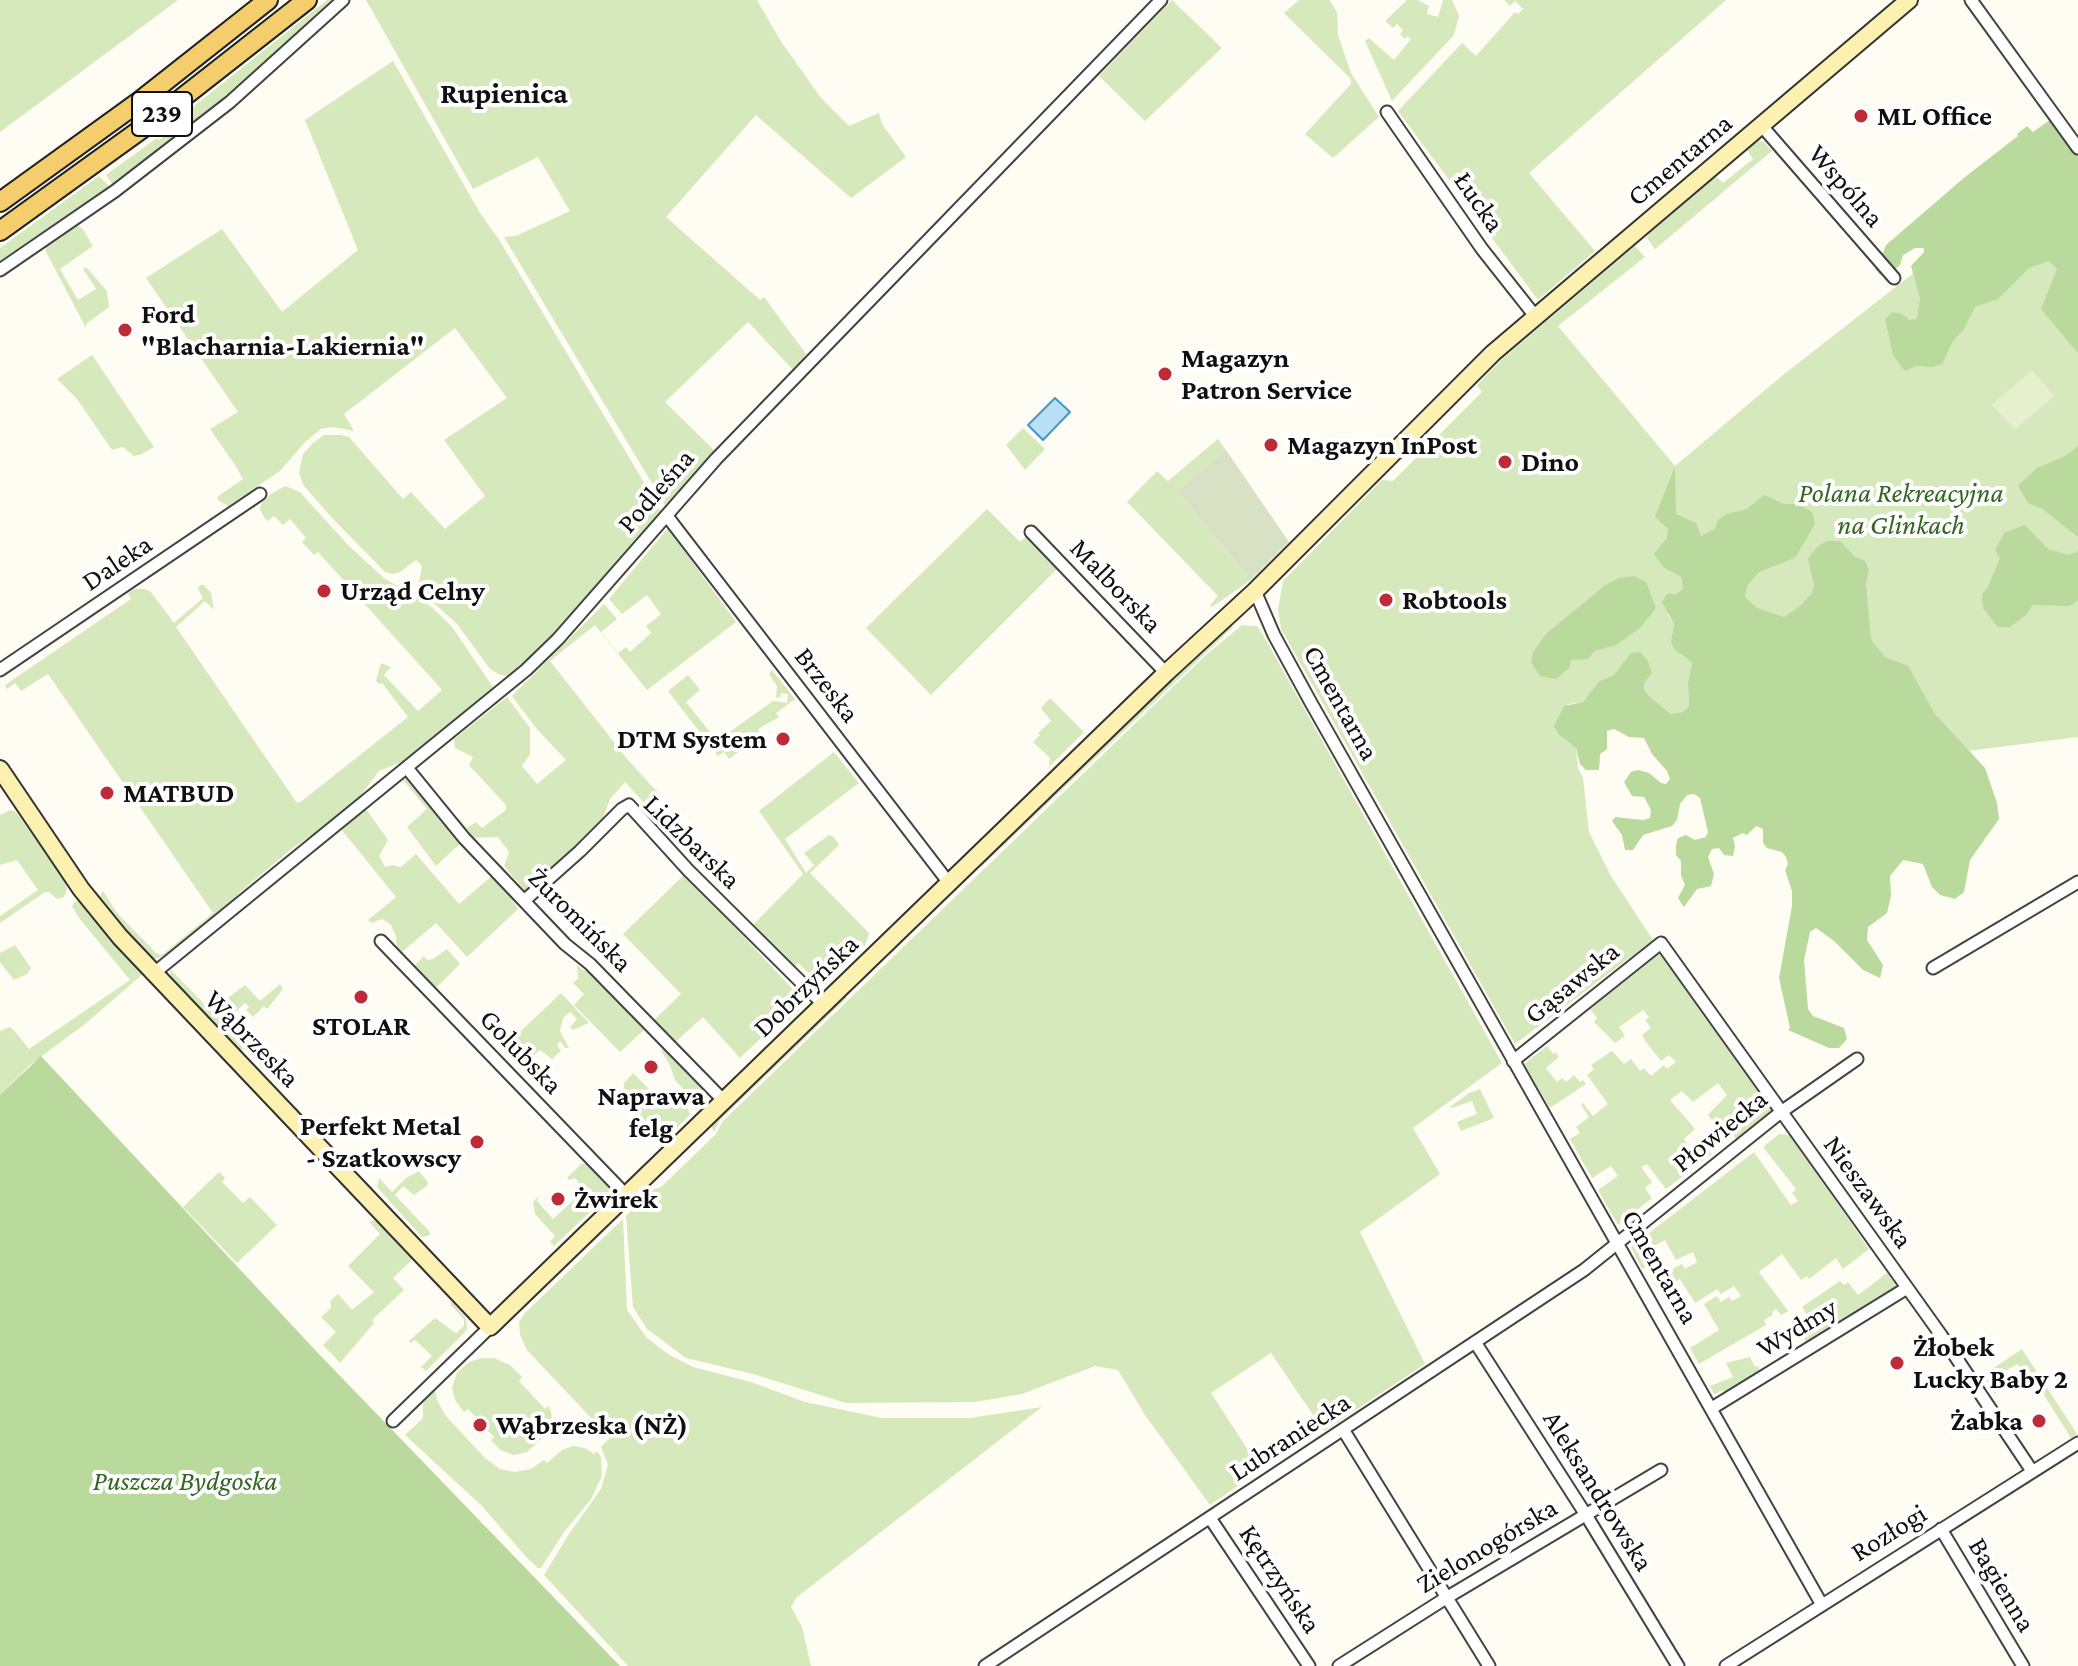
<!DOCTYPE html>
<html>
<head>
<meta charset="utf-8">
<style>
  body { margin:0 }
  canvas { display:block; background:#fffcf3 }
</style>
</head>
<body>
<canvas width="2078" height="1666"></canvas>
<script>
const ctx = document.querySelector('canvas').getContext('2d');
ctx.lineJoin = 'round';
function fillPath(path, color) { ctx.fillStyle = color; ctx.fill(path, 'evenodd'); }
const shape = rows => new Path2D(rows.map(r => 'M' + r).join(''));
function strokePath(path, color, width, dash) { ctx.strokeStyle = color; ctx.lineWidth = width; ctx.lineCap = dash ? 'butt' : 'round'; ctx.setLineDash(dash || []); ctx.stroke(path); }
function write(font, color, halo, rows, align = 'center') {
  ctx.font = font + ' "Crimson Pro",serif'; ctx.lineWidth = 8; ctx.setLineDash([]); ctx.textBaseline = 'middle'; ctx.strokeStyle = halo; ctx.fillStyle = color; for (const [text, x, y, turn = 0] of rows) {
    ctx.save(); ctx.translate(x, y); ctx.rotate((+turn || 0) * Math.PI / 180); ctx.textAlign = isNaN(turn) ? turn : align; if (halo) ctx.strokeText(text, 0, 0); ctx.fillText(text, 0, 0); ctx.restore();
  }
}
const green = shape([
  [0,0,178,0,0,132],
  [327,0,337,0,223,101,120,181,112,184,106,175,157,138,159,140,168,134,167,132,179,122,178,119],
  [366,0,757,0,780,40,821,98,849,126,879,113,882,124,906,157,851,198,756,115,666,217,760,300,764,297,806,354,795,372,748,322,665,402,715,451,665,505,504,237,516,236,570,211,538,157,473,189],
  [1172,0,1222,48,1145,121,1099,76],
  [1299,0,1329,0,1337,12,1338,35,1351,73,1379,117,1333,158,1305,134,1351,84,1351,79,1284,13],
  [1407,0,1418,0,1429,6,1427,14,1438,17,1443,0,1452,0,1459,16,1454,35,1392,101,1365,41,1369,38,1394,60,1411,39,1407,36,1405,39,1400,34,1403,30,1397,24,1393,28,1385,21],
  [1504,0,1726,0,1529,173,1595,251,1538,300,1398,111,1462,43,1476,56,1515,12,1518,14,1523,9,1515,1,1510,6],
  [393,61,480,213,498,238,661,511,544,646,523,667,507,676,500,675,490,669,457,624,425,595,419,582,422,566,416,560,400,572,393,574,385,572,334,520,304,486,299,473,303,454,313,443,324,435,341,435,349,437,403,499,411,492,445,529,485,496,444,440,507,398,455,328,344,414,354,431,333,427,321,429,306,441,280,471,228,506,219,501,217,497,243,479,235,465,210,429,238,412,146,278,222,229,282,312,358,250,305,120],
  [1758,141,1764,142,1772,151,1655,249,1647,238,1648,235,1716,176,1723,183,1753,159,1747,150],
  [99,176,108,185,109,190,0,265,0,248],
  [76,225,82,228,93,246,60,269,78,300,96,289,83,269,86,267,107,291,109,307,86,324,86,328,46,252,46,245],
  [2045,242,2078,284,2078,737,1960,752,1803,657,1664,523,1669,529,1663,566,1681,577,1683,589,1676,594,1668,615,1674,624,1671,641,1681,655,1692,663,1688,682,1689,706,1683,712,1671,714,1650,697,1644,690,1644,682,1631,654,1614,675,1599,681,1583,702,1568,704,1559,735,1576,748,1578,768,1583,778,1589,832,1611,876,1653,940,1515,1044,1281,629,1278,610,1283,581,1382,480,1393,481,1482,392,1477,385,1501,360,1635,246,1645,257,1558,326,1675,466,1783,375,1920,268],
  [92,355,154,447,142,454,134,456,123,447,112,450,77,399,57,379],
  [1023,428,1045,449,1025,470,1006,445],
  [1218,439,1226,450,1177,491,1251,580,1212,607,1210,605,1218,596,1127,502,1157,471,1168,481],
  [285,486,300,492,349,546,385,579,424,601,438,613,452,627,493,687,407,760,379,771,358,799,334,820,290,850,239,893,226,908,169,954,152,960,97,900,103,891,117,913,156,953,162,955,213,913,48,674,21,691,15,683,7,689,5,685,131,599,128,593,134,589,145,589,151,592,174,623,203,598,198,589,200,585,204,585,211,593,214,610,205,601,176,627,297,803,303,800,408,717,382,683,379,684,376,681,381,663,391,667,384,675,418,711,442,690,318,552,314,555,302,542,306,538,290,519,283,525,274,516,268,521,265,519,260,509,261,504,271,494],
  [987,509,1020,542,1028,535,1058,568,931,695,866,628],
  [668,528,736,622,647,690,595,625,550,661,628,760,661,796,648,807,625,782,610,799,601,823,585,842,527,893,504,866,509,852,498,837,472,838,456,821,459,819,467,828,476,822,482,828,506,810,506,805,469,765,473,757,455,748,454,739,507,697,530,728,530,754,522,766,537,784,566,760,536,728,512,696,604,604,617,619,601,632,618,653,626,647,630,652,651,633,646,626,661,614,647,595,622,614,609,599],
  [1230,624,1233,627,981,867,978,864,1200,649],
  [1242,625,1257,626,1262,633,1502,1063,1413,1128,1440,1174,1360,1232,1425,1364,1324,1431,1271,1353,1211,1393,1261,1470,1210,1505,1145,1415,1118,1370,1095,1366,1022,1394,975,1402,846,1403,753,1374,686,1358,647,1329,633,1307,626,1216,652,1190,661,1187,716,1134,722,1122,1206,655],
  [772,670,795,699,776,713,779,717,758,729,761,735,729,759,724,752,718,756,668,691,688,675,700,690,686,702,717,741,773,701,787,703,788,694,781,693,780,698,776,697,777,686,769,674],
  [1050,698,1084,732,1049,767,1050,758,1033,742,1040,735,1038,733,1051,721,1041,708],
  [834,752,859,783,785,839,806,873,814,865,804,853,829,835,833,836,839,845,810,873,869,933,865,946,860,942,856,947,860,951,844,967,839,963,834,967,838,972,822,985,798,963,795,966,751,927,803,874,759,811],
  [407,777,462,842,436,866,407,827,427,809,403,780],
  [366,809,388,840,379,856,385,867,392,865,401,867,416,854,459,904,492,876,508,893,518,909,467,957,436,923,403,951,397,952,396,936,391,925,382,919,371,923,368,920,396,897,341,829],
  [10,810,16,812,66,883,67,889,64,897,57,899,49,892,45,892,0,923,0,916,38,890,17,860,0,865,0,815],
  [685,874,803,1000,803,1006,789,1020,785,1016,780,1020,740,1058,703,1017,673,1044,652,1022,681,994,623,934],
  [76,901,82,902,144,973,85,1024,30,1065,0,1095,0,1031,9,1027,13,1029,29,1049,130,980,79,918,72,906],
  [15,945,31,968,27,974,14,980,0,962,0,953],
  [447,949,460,964,435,989,413,967,424,956,427,960,433,959],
  [1660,954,1775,1111,1736,1139,1727,1127,1721,1131,1708,1115,1727,1095,1718,1083,1693,1102,1682,1091,1670,1100,1695,1129,1684,1139,1692,1151,1703,1143,1712,1154,1666,1189,1647,1164,1641,1167,1652,1182,1645,1188,1652,1198,1618,1225,1598,1190,1618,1176,1611,1166,1592,1178,1570,1139,1580,1133,1576,1127,1589,1117,1581,1105,1583,1103,1593,1116,1608,1104,1587,1075,1594,1069,1591,1065,1612,1051,1624,1064,1631,1059,1640,1071,1644,1068,1651,1076,1664,1065,1667,1069,1676,1062,1669,1055,1661,1061,1646,1042,1642,1035,1651,1028,1645,1020,1649,1017,1643,1010,1619,1027,1625,1036,1615,1043,1594,1022,1597,1018,1590,1009],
  [577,965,583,970,593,972,647,1027,620,1052,574,1005,584,994,573,983,578,978],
  [170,969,211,1011,245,985,260,1001,280,984,283,989,267,1009,264,1006,253,1017,246,1010,249,1007,245,1003,229,1018,237,1027,231,1033,246,1049,240,1050,171,980],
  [561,993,589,1023,573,1030,570,1027,577,1019,570,1012,563,1018,560,1031,569,1048,565,1048,560,1041,557,1045,561,1051,552,1059,540,1050,532,1057,520,1045,510,1055,503,1048],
  [844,994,847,998,720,1120,714,1132,710,1123],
  [666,1046,709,1090,695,1102,675,1080,669,1063,661,1051],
  [1547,1046,1553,1054,1555,1052,1559,1057,1546,1068,1557,1082,1562,1078,1566,1082,1574,1075,1580,1082,1583,1080,1586,1084,1550,1108,1524,1064],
  [633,1073,658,1098,669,1089,688,1109,690,1115,664,1140,623,1097,624,1083],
  [1480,1089,1494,1118,1461,1131,1457,1122,1477,1114,1472,1101,1452,1108,1450,1107,1469,1093],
  [1779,1134,1790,1135,1869,1249,1843,1269,1836,1258,1809,1279,1807,1276,1801,1280,1782,1254,1759,1272,1788,1311,1781,1315,1776,1309,1772,1312,1773,1315,1764,1320,1766,1325,1699,1364,1690,1348,1719,1330,1704,1304,1717,1296,1721,1302,1729,1297,1732,1301,1741,1296,1734,1286,1721,1294,1717,1289,1695,1303,1680,1279,1659,1291,1652,1279,1682,1264,1685,1269,1697,1262,1693,1252,1676,1260,1665,1240,1645,1251,1651,1264,1642,1269,1631,1247,1754,1152,1791,1205,1798,1201,1792,1193,1796,1189,1763,1147],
  [582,1163,591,1166,607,1183,610,1193,554,1246,550,1242,555,1236,535,1214,533,1202,539,1196,537,1201,553,1219,579,1195,575,1188,579,1183,575,1178,569,1180,567,1178],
  [419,1171,427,1181,428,1185,414,1195,403,1186,395,1195,430,1232,430,1235,422,1237,377,1187,379,1178,392,1192,406,1178],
  [219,1172,225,1178,222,1182,243,1203,250,1197,277,1225,237,1263,183,1207],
  [623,1219,627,1310,647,1338,668,1354,693,1367,751,1382,805,1402,882,1418,970,1418,1042,1407,797,1597,791,1607,802,1627,811,1666,628,1666,544,1575,569,1534,601,1489,608,1465,601,1447,610,1438,527,1350,520,1335,519,1322,524,1314],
  [373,1220,384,1226,413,1259,393,1278,404,1290,372,1320,374,1323,340,1363,323,1345,336,1332,321,1317,331,1308,330,1301,338,1294,352,1310,374,1292,348,1266,380,1234,370,1223],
  [1887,1273,1898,1288,1807,1343,1799,1332,1810,1320,1802,1307,1840,1281,1844,1285,1848,1282,1858,1295],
  [452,1302,466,1318,467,1330,426,1371,421,1367,432,1356,415,1340,411,1343,409,1341,435,1318,456,1333,464,1326,464,1319,450,1304],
  [2022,1349,2077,1434,2071,1438,2029,1371,2023,1371,2017,1364,1994,1378,1999,1386,1995,1395,1983,1375],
  [1750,1357,1755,1367,1758,1366,1761,1373,1725,1393,1723,1390,1714,1394,1710,1386,1733,1377,1726,1363],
  [482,1358,494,1358,510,1365,522,1377,519,1381,545,1409,548,1406,551,1411,552,1422,549,1432,527,1452,514,1455,500,1450,491,1440,494,1437,468,1409,464,1412,455,1400,452,1388,457,1373,469,1362],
  [435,1389,437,1400,446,1416,485,1458,500,1469,515,1472,531,1469,544,1460,547,1463,562,1450,573,1446,585,1448,594,1454,597,1451,601,1457,602,1476,591,1499,564,1532,541,1568,538,1568,528,1559,482,1506,405,1435,423,1418,423,1403]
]);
const forest = shape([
  [2054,117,2078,148,2078,353,2041,309,2057,269,2049,261,2029,268,1998,299,1975,307,1964,329,1953,341,1942,364,1932,367,1916,366,1905,371,1893,355,1885,319,1893,312,1902,314,1909,320,1917,319,1920,298,1911,266,1924,252,1924,248,1915,248,1903,255,1900,265,1891,273,1880,275,1875,269,1876,260,1883,253,1886,245,1965,177,2018,136,2017,134,2027,126,2033,132],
  [2078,446,2078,537,2044,510,2028,503,2018,486,2037,468,2065,456],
  [1675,466,1676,514,1696,523,1701,536,1715,529,1718,520,1727,514,1747,509,1764,495,1784,504,1798,504,1812,512,1815,524,1795,558,1759,572,1747,586,1745,597,1757,608,1784,617,1800,606,1812,593,1814,585,1808,559,1817,547,1827,541,1840,541,1854,556,1865,561,1869,570,1866,583,1871,640,1885,657,1908,666,1935,714,1985,768,1997,803,1999,819,1970,860,1964,892,1955,899,1940,895,1932,887,1923,864,1903,860,1890,876,1891,896,1887,913,1868,927,1867,940,1883,965,1880,978,1863,970,1834,941,1816,928,1810,932,1804,960,1808,1009,1813,1016,1844,1028,1847,1039,1839,1048,1829,1048,1788,1030,1790,1028,1779,978,1792,906,1792,891,1785,870,1788,864,1786,857,1782,852,1767,848,1763,843,1763,829,1756,826,1747,835,1743,833,1733,838,1735,846,1733,856,1724,855,1719,848,1712,849,1708,857,1714,874,1711,886,1697,889,1684,907,1678,898,1685,885,1681,875,1681,861,1676,855,1676,845,1678,838,1686,835,1695,840,1706,837,1708,832,1700,798,1694,794,1687,795,1680,804,1677,820,1672,826,1643,835,1633,850,1625,850,1622,835,1612,821,1615,817,1643,820,1650,818,1651,810,1644,797,1632,796,1624,782,1631,772,1638,770,1649,773,1661,783,1666,784,1670,779,1667,771,1652,754,1644,738,1629,737,1614,729,1607,731,1607,749,1600,754,1599,770,1586,770,1580,764,1576,748,1559,735,1554,726,1564,706,1583,702,1599,681,1614,675,1631,653,1640,652,1648,661,1652,673,1644,683,1644,690,1650,697,1671,714,1683,712,1689,706,1688,682,1692,663,1674,649,1671,641,1674,624,1662,602,1667,594,1676,594,1683,589,1681,577,1663,567,1654,554,1667,538,1668,529,1655,517],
  [2025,525,2048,549,2069,555,2078,551,2078,600,2070,606,2033,605,2026,615,2010,627,1998,627,1983,608,1982,594,1987,589,2000,558,1995,550,2004,533],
  [1634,576,1646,582,1656,608,1640,628,1616,645,1595,651,1588,659,1571,660,1569,668,1556,679,1540,676,1531,662,1533,652,1546,634,1604,586,1619,578],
  [41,1056,316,1351,620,1666,0,1666,0,1095]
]);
const cemetery = shape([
  [1226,450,1289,542,1251,580,1177,491]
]);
const pitch = shape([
  [2032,370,2054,396,2015,430,1992,405]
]);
const water = shape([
  [1055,398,1070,412,1043,440,1028,425,1055,398]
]);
const street = shape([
  [1971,0,2078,148],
  [1387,112,1482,249,1535,316],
  [1761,125,1894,278],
  [0,270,115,191,230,102,343,0],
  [667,516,949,883],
  [1031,532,1166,673],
  [1255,591,1274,635,1310,701,1822,1605],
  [0,670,260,494],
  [407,768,464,838,565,944,590,964,724,1101],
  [525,900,580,851,622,809,629,805,688,870,824,1005],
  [381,941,626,1195],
  [1933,968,2078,882],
  [153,974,526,670,558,639,716,459,1161,0],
  [1513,1061,1661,943,1941,1335,2032,1471],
  [1475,1342,1586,1515,1678,1666],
  [1712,1408,1907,1288],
  [393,1421,490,1327],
  [1344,1431,1489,1666],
  [1210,1518,1309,1666],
  [1941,1529,2023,1666],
  [985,1666,1584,1270,1781,1112,1857,1059],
  [1339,1666,1446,1598,1661,1470],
  [1726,1666,2078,1443]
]);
const secondary = shape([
  [0,769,81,889,120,937,490,1327,1166,673,1255,591,1493,353,1909,0]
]);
const primary = shape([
  [0,202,140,101,268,0],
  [0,231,154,120,307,0]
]);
const markers = [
  [1861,116,8,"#bc2b37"],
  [125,330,8,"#bc2b37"],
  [1165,374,8,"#bc2b37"],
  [1271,445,8,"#bc2b37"],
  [1505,462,8,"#bc2b37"],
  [324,591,8,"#bc2b37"],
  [1386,600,8,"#bc2b37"],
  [783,739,8,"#bc2b37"],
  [107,793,8,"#bc2b37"],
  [361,997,8,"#bc2b37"],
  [651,1067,8,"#bc2b37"],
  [477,1142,8,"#bc2b37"],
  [558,1199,8,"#bc2b37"],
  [1897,1363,8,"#bc2b37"],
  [2039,1421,8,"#bc2b37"],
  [480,1425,8,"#bc2b37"]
];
const shields = [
  [162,114,60]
];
const shieldNames = [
  ["239",162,114]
];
const poiNames = [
  ["ML Office",1877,116],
  ["Ford",141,314],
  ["\"Blacharnia-Lakiernia\"",141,346],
  ["Magazyn",1181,358],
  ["Patron Service",1181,390],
  ["Magazyn InPost",1287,445],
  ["Dino",1521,462],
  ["Urząd Celny",340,591],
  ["Robtools",1402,600],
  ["DTM System",767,739,"right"],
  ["MATBUD",123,793],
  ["STOLAR",361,1026,"center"],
  ["Naprawa",651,1096,"center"],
  ["felg",651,1128,"center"],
  ["Perfekt Metal",461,1126,"right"],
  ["- Szatkowscy",461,1158,"right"],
  ["Żwirek",574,1199],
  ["Żłobek",1913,1347],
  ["Lucky Baby 2",1913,1379],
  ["Żabka",2023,1421,"right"],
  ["Wąbrzeska (NŻ)",496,1425]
];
const streetNames = [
  ["Cmentarna",1680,160,-40],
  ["Wspólna",1846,186,49],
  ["Łucka",1479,202,55],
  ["Podleśna",656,491,-49],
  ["Daleka",117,563,-34],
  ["Malborska",1116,586,46],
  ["Brzeska",827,685,52],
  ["Cmentarna",1341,703,61],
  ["Lidzbarska",692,842,44],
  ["Żuromińska",580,920,45],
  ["Gąsawska",1572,983,-39],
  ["Dobrzyńska",806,986,-44],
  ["Wąbrzeska",252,1039,46],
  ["Golubska",521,1052,46],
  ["Płowiecka",1720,1131,-39],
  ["Nieszawska",1868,1192,54],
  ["Cmentarna",1660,1267,60],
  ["Wydmy",1797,1328,-31],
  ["Lubraniecka",1290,1437,-33],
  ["Aleksandrowska",1598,1491,58],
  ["Rozłogi",1889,1533,-32],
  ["Zielonogórska",1487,1546,-31],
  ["Kętrzyńska",1280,1579,56],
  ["Bagienna",2002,1585,59]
];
const parkNames = [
  ["Polana Rekreacyjna",1901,493],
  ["na Glinkach",1901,525],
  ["Puszcza Bydgoska",185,1481]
];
const neighbourhoodNames = [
  ["Rupienica",504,94]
];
fillPath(green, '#d5e9bd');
fillPath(forest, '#bad99c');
fillPath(cemetery, '#d8e1c3');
fillPath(pitch, '#e6f0ce');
fillPath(water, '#b9e0f5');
strokePath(water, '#4298c9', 2);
strokePath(street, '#434343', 15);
strokePath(secondary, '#323232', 20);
strokePath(primary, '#212121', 22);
strokePath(street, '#fff', 11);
strokePath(secondary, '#fcf1b0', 16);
strokePath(primary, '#f4ce6d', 18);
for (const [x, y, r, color] of markers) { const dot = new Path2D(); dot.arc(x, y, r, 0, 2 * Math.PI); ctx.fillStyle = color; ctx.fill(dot); strokePath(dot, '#fff', 3); }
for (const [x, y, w] of shields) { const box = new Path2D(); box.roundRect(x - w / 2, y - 22, w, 44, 6); ctx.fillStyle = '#fff'; ctx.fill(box); strokePath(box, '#101010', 2); }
write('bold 26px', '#101010', null, shieldNames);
write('bold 28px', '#101010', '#fff', poiNames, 'left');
write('28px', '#101010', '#fff', streetNames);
write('italic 28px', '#326621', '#fff', parkNames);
write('bold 30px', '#101010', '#fff', neighbourhoodNames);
</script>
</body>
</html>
